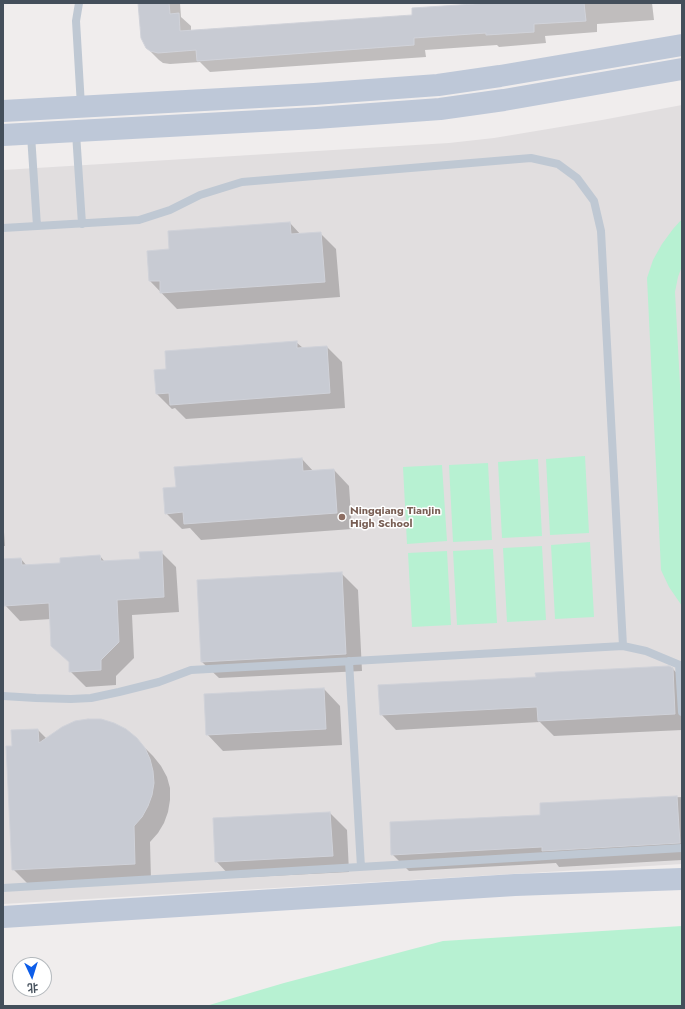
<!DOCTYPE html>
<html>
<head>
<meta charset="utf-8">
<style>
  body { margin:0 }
  #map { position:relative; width:685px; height:1009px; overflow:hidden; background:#f0eded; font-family:Jost,"Noto Sans SC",sans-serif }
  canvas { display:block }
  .frame { position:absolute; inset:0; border:4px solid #444f5b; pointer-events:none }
  .north { position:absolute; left:12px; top:957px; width:40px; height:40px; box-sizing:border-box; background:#fff; border:1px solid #b4b9bd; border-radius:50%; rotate:176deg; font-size:11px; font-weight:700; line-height:16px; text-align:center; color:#444f5b }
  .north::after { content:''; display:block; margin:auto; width:14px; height:18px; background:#0d5de9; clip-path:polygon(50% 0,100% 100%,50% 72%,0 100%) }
</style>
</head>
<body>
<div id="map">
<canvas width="685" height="1009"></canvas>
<div class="frame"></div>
<div class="north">北</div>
</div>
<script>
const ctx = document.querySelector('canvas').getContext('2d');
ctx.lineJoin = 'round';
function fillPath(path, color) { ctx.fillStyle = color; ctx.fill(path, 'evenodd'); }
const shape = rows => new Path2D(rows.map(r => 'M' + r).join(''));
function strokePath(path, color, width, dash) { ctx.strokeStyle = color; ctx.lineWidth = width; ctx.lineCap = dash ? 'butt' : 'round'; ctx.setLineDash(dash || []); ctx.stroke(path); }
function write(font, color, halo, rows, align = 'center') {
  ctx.font = font + ' Jost,sans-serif'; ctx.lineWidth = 3; ctx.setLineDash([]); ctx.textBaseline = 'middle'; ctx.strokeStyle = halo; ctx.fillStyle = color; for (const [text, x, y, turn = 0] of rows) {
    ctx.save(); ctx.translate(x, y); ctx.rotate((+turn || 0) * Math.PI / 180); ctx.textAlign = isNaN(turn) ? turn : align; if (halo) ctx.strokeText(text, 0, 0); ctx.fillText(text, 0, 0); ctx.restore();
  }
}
const education = shape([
  [682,105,682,864,3,904,3,170,449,143,494,138,602,120]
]);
const green = shape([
  [682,219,682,266,678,277,675,292,682,422,682,606,669,587,661,570,647,278,653,260,662,244,673,229],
  [585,456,589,533,550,535,546,459],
  [538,459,542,536,502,538,498,462],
  [488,463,492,540,453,542,449,465],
  [442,465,447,541,407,544,403,467],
  [590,542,594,617,555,619,551,545],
  [542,546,546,620,507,622,503,548],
  [493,549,497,623,457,625,453,551],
  [447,551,451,625,412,627,408,553],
  [682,926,682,1006,206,1006,284,983,443,941]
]);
const shadow = shape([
  [139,3,180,3,181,17,191,26,191,31,413,16,485,4,484,3,652,3,654,20,597,24,597,32,545,36,546,43,499,47,497,45,425,50,426,57,210,72,200,62,170,64,163,63,159,60,147,48],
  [290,223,301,235,320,233,336,249,340,297,177,309,150,281,170,250],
  [296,342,303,348,327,347,342,362,345,408,186,419,175,408,172,409,157,394,167,370],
  [302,459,314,472,334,470,349,486,352,529,201,540,190,528,182,529,166,513],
  [3,518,5,546,3,546],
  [161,552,176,567,179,612,132,615,134,658,116,676,116,685,86,687,70,671,70,663,51,619,20,621,5,605,3,560,21,559,27,566,61,564,100,556,105,562,141,560],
  [341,573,358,590,362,671,219,678,202,662],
  [673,669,682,679,682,730,554,736,540,722,396,730,381,714],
  [324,689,340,706,342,745,223,751,207,734],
  [38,730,47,739,136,739,153,756,161,766,167,777,170,788,170,800,168,812,164,823,158,833,150,842,151,880,30,886,13,869,13,747],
  [682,797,682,860,559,867,556,863,409,871,392,854,541,816,541,804],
  [330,813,347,830,349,872,232,878,216,861]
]);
const building = shape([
  [138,3,169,3,170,14,179,13,180,31,412,15,412,8,490,3,584,3,586,21,534,24,534,32,486,35,486,33,414,38,414,45,197,61,196,50,158,53,150,51,146,48,141,38,138,3],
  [290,222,291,234,321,232,325,282,160,293,160,281,149,281,147,251,169,249,168,231,290,222],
  [297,341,297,348,327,346,330,393,170,405,169,393,156,394,154,370,166,369,165,351,297,341],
  [302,458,303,471,334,469,337,513,184,524,183,512,165,514,163,488,176,487,174,467,302,458],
  [162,551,164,597,117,600,119,642,101,660,101,670,69,672,69,662,51,646,49,603,4,606,3,559,21,558,22,565,60,563,60,558,100,555,101,561,140,559,139,552,162,551],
  [342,572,346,654,201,662,197,580,342,572],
  [669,666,673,668,675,714,538,721,537,707,380,715,378,685,536,677,535,673,669,666],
  [324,688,326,729,206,735,204,694,324,688],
  [88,719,101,719,114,723,126,729,137,738,145,748,150,759,153,771,154,783,152,795,148,806,142,817,134,826,135,864,12,870,6,746,12,746,11,730,38,729,39,743,62,727,75,721,88,719],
  [677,796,680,843,542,851,542,847,391,855,390,822,540,815,540,803,677,796],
  [330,812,333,856,215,862,213,818,330,812]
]);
const lane = shape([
  [79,3,76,21,81,106],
  [76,133,82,224],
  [31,135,37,226],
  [3,228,139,220,170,210,200,195,242,182,531,158,558,164,577,178,594,201,601,231,623,646,191,670,159,682,119,692,91,698,71,699,36,698,3,696],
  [623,646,646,651,682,666],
  [349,661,361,867],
  [679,665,682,712],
  [3,888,682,848]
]);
const secondary = shape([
  [3,111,314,94,438,85,500,76,682,45],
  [3,135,316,118,440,109,504,100,682,69],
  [3,917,515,885,682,879]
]);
const markers = [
  [342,517,4,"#8d6e63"]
];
const educationNames = [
  ["Ningqiang Tianjin",350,511],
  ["High School",350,524]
];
fillPath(education, '#e1dedf');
fillPath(green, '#b7f1d2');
fillPath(shadow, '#0003');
fillPath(building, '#c8cbd3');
strokePath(building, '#d0d2d9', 1);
strokePath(lane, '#bfc8d3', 8);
strokePath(secondary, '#bec8d8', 22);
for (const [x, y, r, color] of markers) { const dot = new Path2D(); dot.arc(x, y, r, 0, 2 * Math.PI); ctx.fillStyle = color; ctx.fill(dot); strokePath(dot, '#fff', 1.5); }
write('bold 11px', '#785e54', '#fff', educationNames, 'left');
</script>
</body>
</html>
